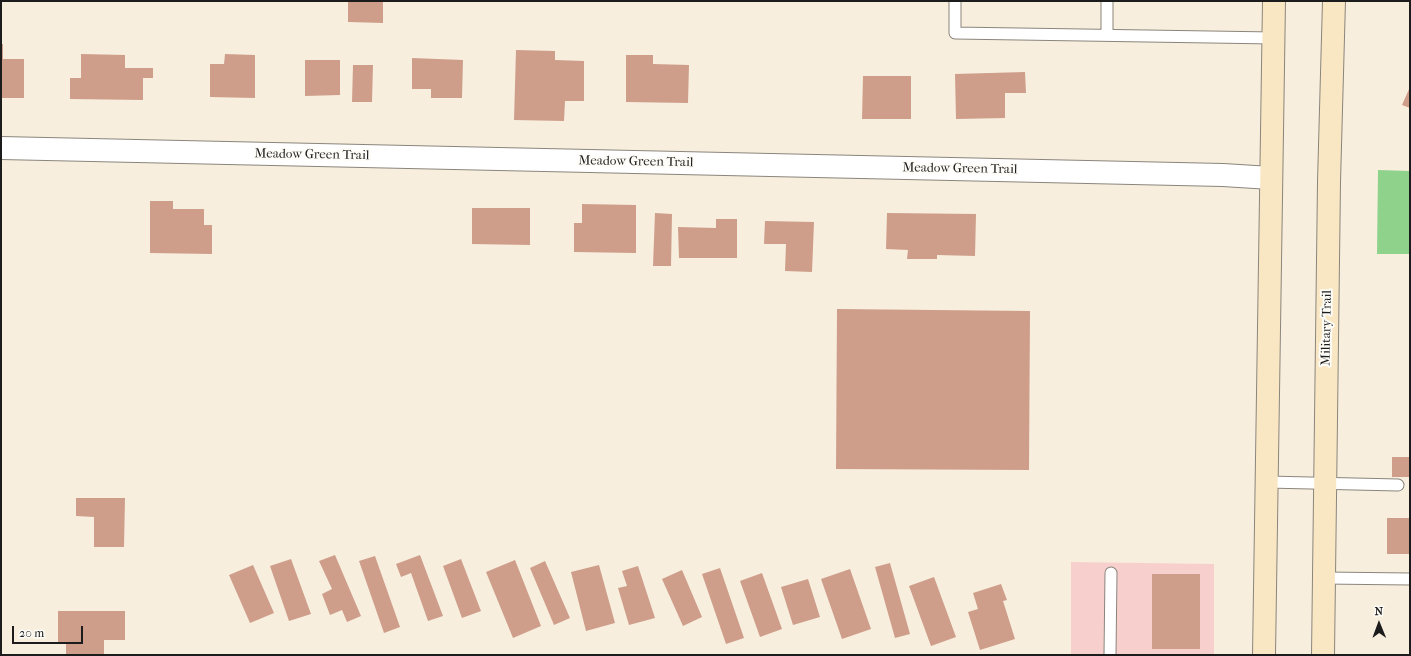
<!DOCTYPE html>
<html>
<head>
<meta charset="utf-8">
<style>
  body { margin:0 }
  #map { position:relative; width:1411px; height:656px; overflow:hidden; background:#f8eedd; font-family:"IM FELL French Canon",serif }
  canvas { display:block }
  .frame { position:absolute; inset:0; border:2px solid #1c1c1c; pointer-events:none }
  .north { position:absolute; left:1359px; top:604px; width:40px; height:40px; -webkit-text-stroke:3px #fdfcf7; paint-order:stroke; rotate:359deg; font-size:11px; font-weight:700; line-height:16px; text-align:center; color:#1c1c1c }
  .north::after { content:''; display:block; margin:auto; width:14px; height:18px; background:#1c1c1c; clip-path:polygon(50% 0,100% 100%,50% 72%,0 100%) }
  .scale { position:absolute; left:12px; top:626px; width:71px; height:18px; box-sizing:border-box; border:2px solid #1c1c1c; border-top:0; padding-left:5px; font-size:12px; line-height:14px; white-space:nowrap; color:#1c1c1c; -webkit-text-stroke:3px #fdfcf7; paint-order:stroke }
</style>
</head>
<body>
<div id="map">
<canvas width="1411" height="656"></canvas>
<div class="frame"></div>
<div class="north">N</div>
<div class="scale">20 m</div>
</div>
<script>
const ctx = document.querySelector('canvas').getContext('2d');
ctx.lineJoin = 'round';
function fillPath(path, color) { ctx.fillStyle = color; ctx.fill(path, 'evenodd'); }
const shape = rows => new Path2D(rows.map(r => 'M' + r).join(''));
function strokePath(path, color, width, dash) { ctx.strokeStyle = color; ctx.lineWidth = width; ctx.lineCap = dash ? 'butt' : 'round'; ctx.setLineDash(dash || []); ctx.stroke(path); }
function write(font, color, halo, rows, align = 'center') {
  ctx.font = font + ' "IM FELL French Canon",serif'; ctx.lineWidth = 4; ctx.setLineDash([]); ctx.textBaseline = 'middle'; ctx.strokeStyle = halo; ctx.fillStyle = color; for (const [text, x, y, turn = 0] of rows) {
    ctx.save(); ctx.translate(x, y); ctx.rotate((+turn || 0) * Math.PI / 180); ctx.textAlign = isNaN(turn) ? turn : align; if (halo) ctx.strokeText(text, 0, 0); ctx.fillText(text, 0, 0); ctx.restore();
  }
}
const built = shape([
  [1071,562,1214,564,1214,655,1071,655]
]);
const green = shape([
  [1378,170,1410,171,1410,254,1377,254]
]);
const building = shape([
  [348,1,383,1,383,23,348,22],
  [1,44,3,44,3,59,24,59,24,98,1,98],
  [516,50,555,51,555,60,584,61,584,101,565,101,564,121,514,120],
  [81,54,125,55,125,68,153,68,153,78,143,78,143,100,70,99,70,78,81,78],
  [225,54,255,55,255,98,210,97,210,64,224,64],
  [626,55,653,55,653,64,689,65,688,103,626,102],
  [412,58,463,60,462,98,431,98,431,89,412,89],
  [305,60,340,60,340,95,305,96],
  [353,65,373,65,372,102,352,102],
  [1025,72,1026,93,1005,93,1005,118,956,119,955,74],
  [863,76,911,76,911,119,862,119],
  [1410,87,1410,108,1402,105],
  [150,201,173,201,173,209,204,209,204,225,212,225,212,254,150,253],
  [582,204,636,205,636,253,574,252,574,223,582,223],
  [472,208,530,208,530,245,472,244],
  [655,213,672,214,671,266,653,266],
  [887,213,976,214,975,256,937,255,937,259,907,259,908,250,886,249],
  [716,219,737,219,737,258,679,258,678,227,716,228],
  [765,221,814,222,812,272,785,271,786,244,764,244],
  [837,309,1030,311,1029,470,836,469],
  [1392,457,1410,457,1410,477,1392,477],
  [76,498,125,498,124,547,94,547,94,517,76,516],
  [1387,518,1410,518,1410,554,1387,554],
  [335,555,361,616,347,622,342,610,330,615,322,594,332,589,319,561],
  [420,555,443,616,428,621,411,573,401,577,396,564],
  [375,556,400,627,384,633,359,561],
  [291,559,311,614,289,621,270,566],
  [461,559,481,611,462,618,443,566],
  [515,560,541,626,513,638,486,572],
  [545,561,570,618,554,625,530,568],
  [890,563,910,634,895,638,875,567],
  [253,565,274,613,250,623,229,575],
  [599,565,615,623,586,631,571,572],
  [638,566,655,618,629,625,618,588,627,586,622,571],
  [720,568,744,638,726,644,702,574],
  [850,569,871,629,842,639,821,579],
  [682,570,702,617,683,626,662,579],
  [762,573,782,629,760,637,740,581],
  [1152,574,1200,574,1200,649,1152,649],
  [934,577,956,637,931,646,909,586],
  [808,579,820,617,793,625,781,587],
  [1001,584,1007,600,1003,601,1015,639,980,650,968,612,978,609,973,593],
  [58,611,125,611,125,640,104,640,104,655,66,655,66,643,58,643]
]);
const lane = shape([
  [955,1,955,33,1274,38],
  [1107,35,1107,1],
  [1267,482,1398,485],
  [1324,578,1410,579],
  [1110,655,1111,573]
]);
const street = shape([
  [1,148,1223,175,1271,178]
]);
const secondary = shape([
  [1264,655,1274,1],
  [1323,655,1329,182,1334,1]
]);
const streetNames = [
  ["Meadow Green Trail",312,155,1],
  ["Meadow Green Trail",636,162,1],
  ["Meadow Green Trail",960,169,1],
  ["Military Trail",1327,328,-89]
];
fillPath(built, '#f7d0ce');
fillPath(green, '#8ed28b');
fillPath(building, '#ce9e8b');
strokePath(lane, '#8a857c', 13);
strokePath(street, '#8a857c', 24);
strokePath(secondary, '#8a857c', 24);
strokePath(lane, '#fff', 11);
strokePath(street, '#fff', 22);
strokePath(secondary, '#f9e7c3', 22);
write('13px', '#1c1c1c', '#fdfcf7', streetNames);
</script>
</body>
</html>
